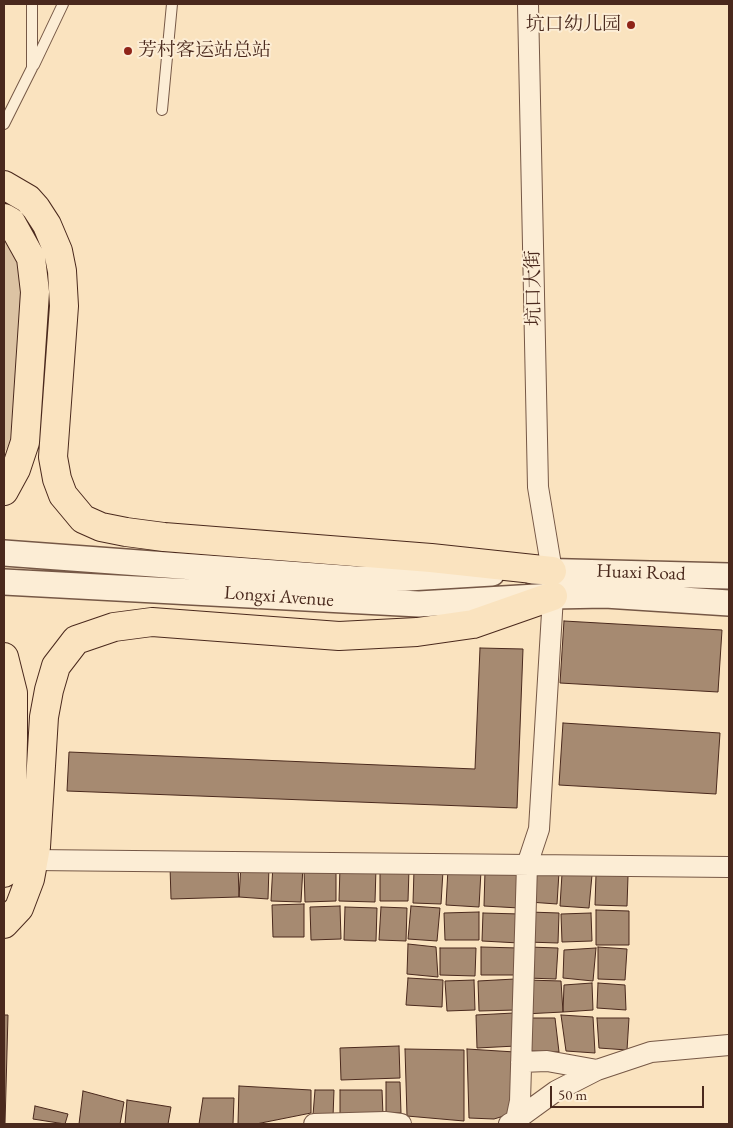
<!DOCTYPE html>
<html>
<head>
<meta charset="utf-8">
<style>
  body { margin:0 }
  #map { position:relative; width:733px; height:1128px; overflow:hidden; background:#fae3bf; font-family:"EB Garamond",serif }
  canvas { display:block }
  .frame { position:absolute; inset:0; border:5px solid #4a291d; pointer-events:none }
  .scale { position:absolute; left:550px; top:1086px; width:154px; height:22px; box-sizing:border-box; border:2px solid #4a291d; border-top:0; padding-left:6px; font-size:15px; line-height:18px; white-space:nowrap; color:#4a291d; -webkit-text-stroke:4px #fcedd5; paint-order:stroke }
</style>
</head>
<body>
<div id="map">
<canvas width="733" height="1128"></canvas>
<div class="frame"></div>
<div class="scale">50 m</div>
</div>
<script>
const ctx = document.querySelector('canvas').getContext('2d');
ctx.lineJoin = 'round';
function fillPath(path, color) { ctx.fillStyle = color; ctx.fill(path, 'evenodd'); }
const shape = rows => new Path2D(rows.map(r => 'M' + r).join(''));
function strokePath(path, color, width, dash) { ctx.strokeStyle = color; ctx.lineWidth = width; ctx.lineCap = dash ? 'butt' : 'round'; ctx.setLineDash(dash || []); ctx.stroke(path); }
function write(font, color, halo, rows, align = 'center') {
  ctx.font = font + ' "EB Garamond","Noto Serif SC",serif'; ctx.lineWidth = 4; ctx.setLineDash([]); ctx.textBaseline = 'middle'; ctx.strokeStyle = halo; ctx.fillStyle = color; for (const [text, x, y, turn = 0] of rows) {
    ctx.save(); ctx.translate(x, y); ctx.rotate((+turn || 0) * Math.PI / 180); ctx.textAlign = isNaN(turn) ? turn : align; if (halo) ctx.strokeText(text, 0, 0); ctx.fillText(text, 0, 0); ctx.restore();
  }
}
const green = shape([
  [4,238,15,249,23,277,10,441,4,454]
]);
const building = shape([
  [564,621,722,630,718,692,560,683,564,621],
  [480,648,523,649,517,808,67,791,69,752,475,769,480,648],
  [563,723,720,733,716,794,559,785,563,723],
  [238,864,239,897,171,899,170,866,238,864],
  [273,864,303,866,301,902,271,901,273,864],
  [241,865,269,866,268,899,239,897,241,865],
  [340,867,376,868,375,902,339,901,340,867],
  [336,868,336,901,305,902,304,869,336,868],
  [380,868,409,869,408,901,380,901,380,868],
  [448,869,481,871,479,907,446,905,448,869],
  [414,870,443,871,441,904,413,903,414,870],
  [532,870,559,872,557,904,529,902,532,870],
  [485,871,520,872,519,908,484,906,485,871],
  [562,874,592,875,589,908,560,906,562,874],
  [596,875,628,876,627,906,595,905,596,875],
  [304,904,304,937,273,937,272,905,304,904],
  [340,906,341,939,311,940,310,907,340,906],
  [411,906,440,908,437,941,408,939,411,906],
  [345,907,377,908,376,941,344,940,345,907],
  [381,907,407,908,406,941,379,940,381,907],
  [596,910,629,911,629,945,596,945,596,910],
  [479,912,479,940,445,940,444,913,479,912],
  [529,912,559,913,558,943,527,942,529,912],
  [483,913,520,914,519,943,482,941,483,913],
  [591,913,592,941,562,942,561,914,591,913],
  [408,944,436,947,438,977,407,974,408,944],
  [481,947,518,948,517,975,481,975,481,947],
  [528,947,558,948,556,979,527,978,528,947],
  [598,947,627,949,625,980,598,979,598,947],
  [440,948,476,948,475,976,440,975,440,948],
  [596,948,593,981,563,978,564,950,596,948],
  [408,978,443,980,442,1007,406,1005,408,978],
  [515,979,516,1010,479,1011,478,981,515,979],
  [474,980,475,1010,447,1011,445,981,474,980],
  [526,980,561,981,563,1012,524,1014,526,980],
  [592,983,593,1010,563,1012,564,985,592,983],
  [598,983,625,985,626,1010,597,1008,598,983],
  [514,1013,516,1046,477,1048,476,1015,514,1013],
  [4,1015,8,1015,5,1124,4,1124,4,1015],
  [561,1015,593,1017,595,1053,566,1051,561,1015],
  [527,1018,555,1018,559,1052,527,1051,527,1018],
  [597,1018,629,1018,627,1050,599,1048,597,1018],
  [399,1046,400,1078,341,1080,340,1048,399,1046],
  [405,1049,464,1050,464,1121,407,1116,405,1049],
  [467,1049,515,1052,511,1100,507,1115,494,1119,469,1118,467,1049],
  [386,1082,400,1082,401,1113,386,1113,386,1082],
  [239,1086,311,1090,311,1113,256,1124,238,1124,239,1086],
  [315,1090,334,1090,333,1117,313,1115,315,1090],
  [340,1090,382,1090,383,1115,340,1116,340,1090],
  [83,1091,124,1102,120,1124,79,1124,83,1091],
  [203,1098,234,1098,233,1124,199,1124,203,1098],
  [127,1100,171,1107,168,1124,125,1124,127,1100],
  [35,1106,68,1114,65,1124,33,1119,35,1106]
]);
const service = shape([
  [34,65,63,4],
  [162,110,172,4],
  [4,124,32,68,32,4]
]);
const minor = shape([
  [34,860,729,867],
  [521,1062,547,1061,597,1070],
  [516,1120,556,1091,597,1070,651,1052,729,1045],
  [314,1124,385,1122,401,1124],
  [509,1124,516,1120,520,1101,527,865,539,829,553,596,552,571,538,487,528,4]
]);
const tertiary = shape([
  [4,553,356,579,408,578,492,573],
  [532,571,729,576],
  [4,582,419,604,553,596,605,595,729,603]
]);
const primary = shape([
  [4,185,28,199,36,208,47,225,58,251,62,271,64,306,53,457,57,479,63,495,83,519,101,527,126,532,164,537,431,558,552,571],
  [4,218,11,222,31,258,35,292,25,442,16,469,4,491],
  [4,657,13,693,13,740,11,830,4,873],
  [4,924,19,908,30,879,36,847,44,717,49,690,56,666,76,640,114,627,152,622,339,636,417,632,473,624,553,596]
]);
const markers = [
  [631,25,5,"#8f2418"],
  [128,51,5,"#8f2418"]
];
const poiNames = [
  ["坑口幼儿园",621,25],
  ["芳村客运站总站",138,51,"left"]
];
const streetNames = [
  ["坑口大街",534,288,-91],
  ["Huaxi Road",641,573,2],
  ["Longxi Avenue",279,597,4]
];
fillPath(green, '#dcc3a3');
fillPath(building, '#a68a71');
strokePath(building, '#4a291d', 1);
strokePath(service, '#765846', 12);
strokePath(minor, '#765846', 22);
strokePath(tertiary, '#765846', 28);
strokePath(primary, '#4a291d', 30);
strokePath(service, '#fcedd5', 10);
strokePath(minor, '#fcedd5', 20);
strokePath(tertiary, '#fcedd5', 25);
strokePath(primary, '#fae3bf', 28);
for (const [x, y, r, color] of markers) { const dot = new Path2D(); dot.arc(x, y, r, 0, 2 * Math.PI); ctx.fillStyle = color; ctx.fill(dot); strokePath(dot, '#fcedd5', 2); }
write('19px', '#4a291d', '#fcedd5', poiNames, 'right');
write('19px', '#4a291d', '#fcedd5', streetNames);
</script>
</body>
</html>
